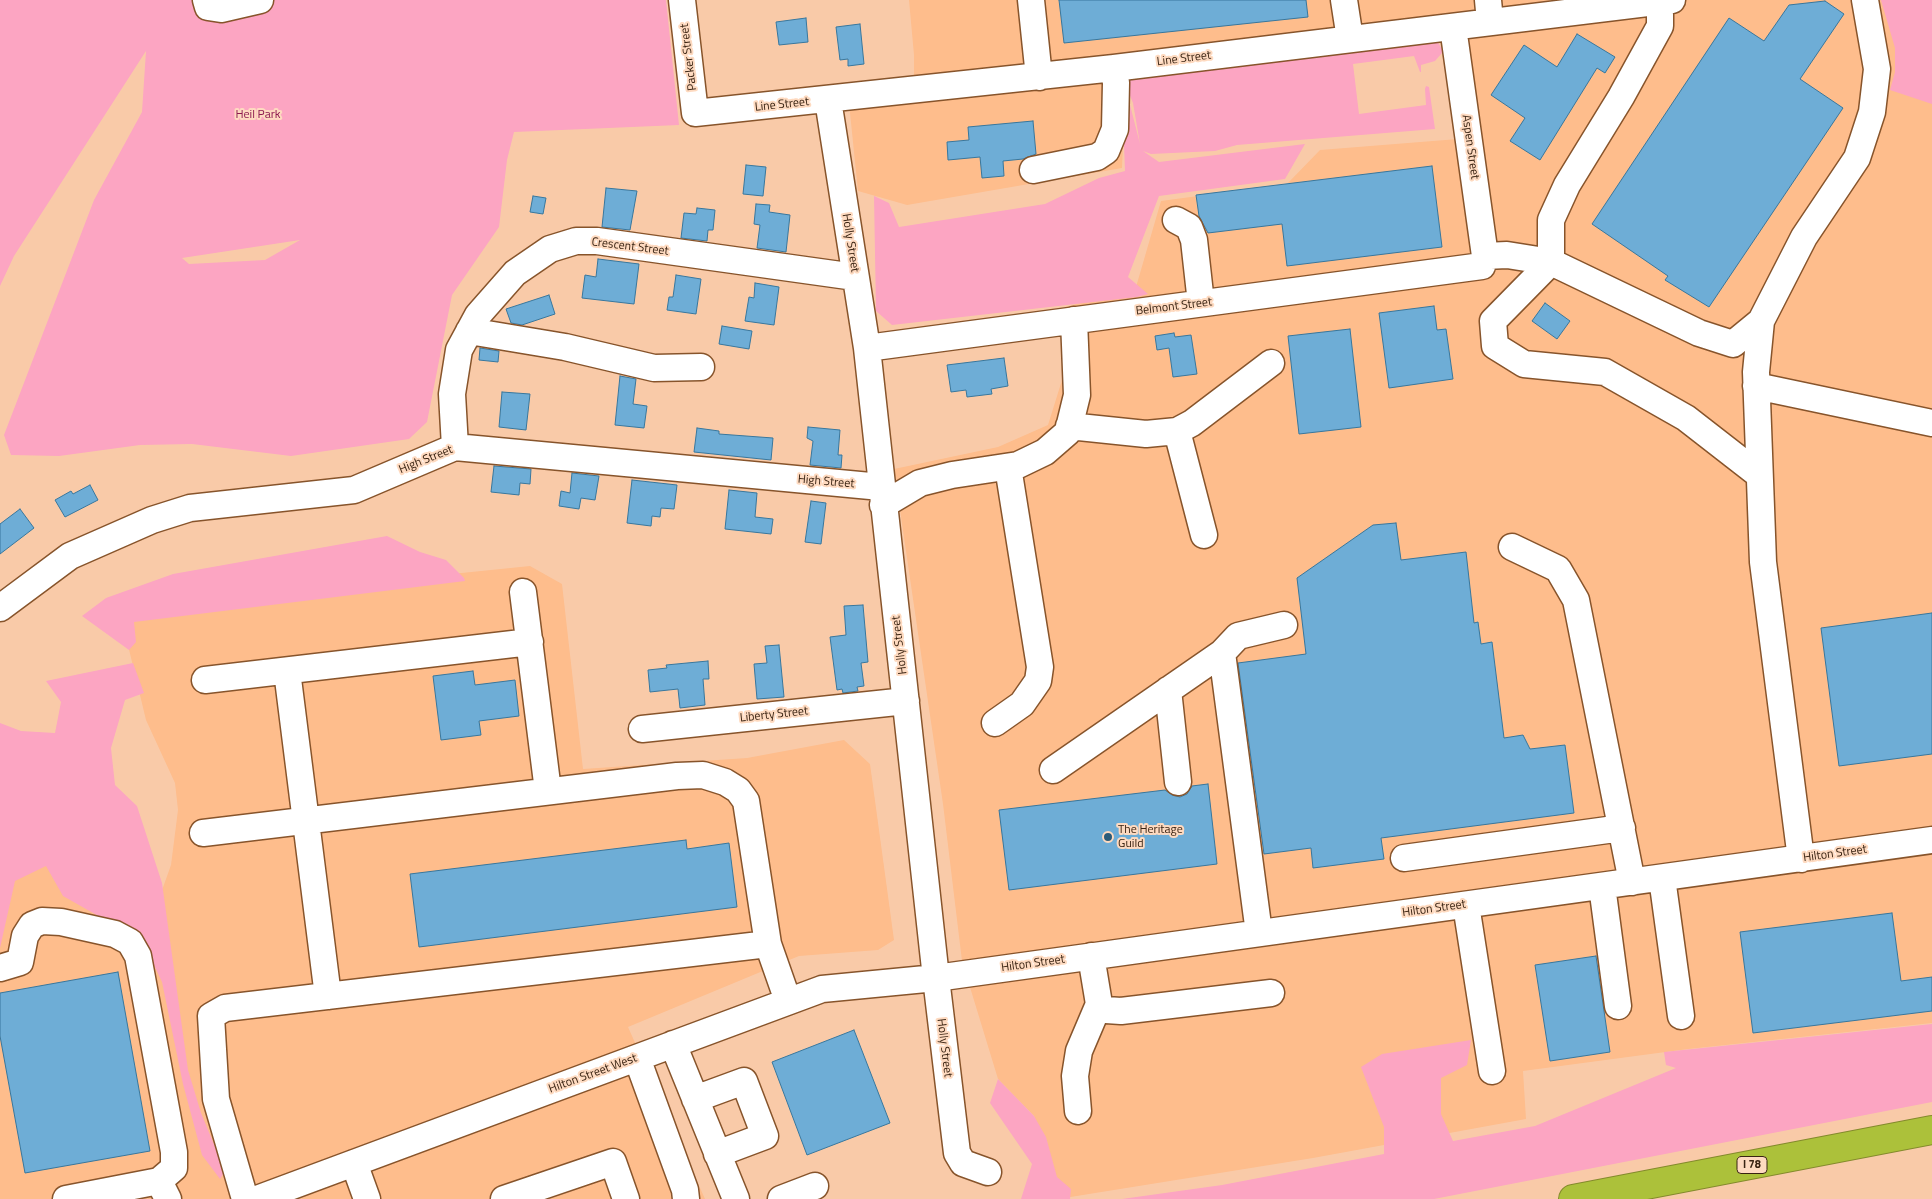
<!DOCTYPE html>
<html>
<head>
<meta charset="utf-8">
<style>
  body { margin:0 }
  canvas { display:block; background:#f9caa8 }
</style>
</head>
<body>
<canvas width="1932" height="1199"></canvas>
<script>
const ctx = document.querySelector('canvas').getContext('2d');
ctx.lineJoin = 'round';
function fillPath(path, color) { ctx.fillStyle = color; ctx.fill(path, 'evenodd'); }
const shape = rows => new Path2D(rows.map(r => 'M' + r).join(''));
function strokePath(path, color, width, dash) { ctx.strokeStyle = color; ctx.lineWidth = width; ctx.lineCap = dash ? 'butt' : 'round'; ctx.setLineDash(dash || []); ctx.stroke(path); }
function write(font, color, halo, rows, align = 'center') {
  ctx.font = font + ' "Titillium Web",sans-serif'; ctx.lineWidth = 4; ctx.setLineDash([]); ctx.textBaseline = 'middle'; ctx.strokeStyle = halo; ctx.fillStyle = color; for (const [text, x, y, turn = 0] of rows) {
    ctx.save(); ctx.translate(x, y); ctx.rotate((+turn || 0) * Math.PI / 180); ctx.textAlign = isNaN(turn) ? turn : align; if (halo) ctx.strokeText(text, 0, 0); ctx.fillText(text, 0, 0); ctx.restore();
  }
}
const built = shape([
  [909,0,1896,0,1932,100,1932,1023,1688,1049,1523,1071,1526,1119,1313,1158,1058,1199,1034,1116,998,1079,962,961,943,804,894,469,998,447,1048,425,1067,364,1066,307,1136,287,1161,201,1287,184,1320,150,1458,139,1455,19,1126,74,1122,168,907,205,858,191,849,103,914,97,914,55],
  [530,566,562,584,583,769,747,758,844,740,870,764,894,940,878,950,799,956,628,1027,705,1199,0,1199,0,937,14,875,48,860,156,907,171,865,178,810,175,783,146,720,119,608]
]);
const green = shape([
  [0,0,666,0,679,125,514,132,507,160,499,227,452,295,427,422,409,439,291,456,192,444,140,445,59,456,11,455,4,435,94,200,142,112,146,51,14,256,0,286],
  [300,240,265,260,189,264,182,258],
  [1881,0,1932,0,1932,104,1890,90,1895,72,1895,48],
  [1437,41,1442,49,1442,53,1435,61,1421,65,1421,72,1420,72,1414,56,1353,64,1359,114,1426,105,1425,89,1426,86,1429,87,1435,129,1237,145,1215,151,1151,154,1143,151,1159,162,1305,144,1285,179,1159,196,1128,277,1148,294,1137,297,892,325,876,311,874,196,889,203,899,227,1045,204,1099,178,1125,171,1122,93,1127,93,1140,144,1133,103,1122,76],
  [387,536,420,552,446,560,464,578,465,581,134,622,136,642,129,650,82,616,106,598,173,574],
  [133,663,144,693,125,700,111,748,115,785,137,806,162,883,188,1070,201,1113,225,1171,220,1179,202,1155,183,1084,162,982,147,950,132,935,63,896,46,866,15,881,0,948,0,723,21,731,55,733,61,702,46,681],
  [1932,1024,1932,1102,1434,1199,1122,1199,1222,1185,1384,1154,1384,1127,1361,1067,1382,1054,1471,1040,1467,1065,1441,1078,1441,1114,1453,1141,1535,1126,1676,1068,1666,1065,1664,1052],
  [998,1079,1034,1116,1046,1137,1057,1177,1071,1189,1070,1199,1021,1199,1032,1164,990,1103]
]);
const building = shape([
  [1059,0,1306,0,1308,17,1064,43,1059,0],
  [1825,1,1844,14,1800,79,1843,108,1709,307,1665,280,1668,276,1592,224,1729,18,1764,41,1789,5,1825,1],
  [806,18,808,42,779,45,776,22,806,18],
  [860,24,864,64,848,66,848,59,840,60,836,27,860,24],
  [1577,34,1615,57,1605,73,1597,68,1540,160,1510,141,1525,118,1491,95,1524,45,1557,67,1577,34],
  [1033,121,1036,154,1023,159,1003,161,1004,176,982,178,980,157,948,160,947,142,969,140,968,127,1033,121],
  [746,165,766,167,763,196,743,194,746,165],
  [1432,166,1442,247,1287,266,1282,224,1208,233,1199,216,1196,195,1432,166],
  [606,188,637,191,630,230,602,227,606,188],
  [533,196,546,198,543,214,530,212,533,196],
  [756,204,770,205,769,212,790,215,786,252,757,248,760,225,754,224,756,204],
  [697,208,715,210,713,230,708,230,707,241,681,238,684,213,696,214,697,208],
  [598,259,639,264,634,304,582,298,585,275,596,277,598,259],
  [676,275,701,279,696,314,667,310,669,297,673,297,676,275],
  [755,283,779,287,774,325,745,321,749,297,754,298,755,283],
  [549,295,555,314,522,325,511,323,506,309,549,295],
  [1545,303,1570,321,1557,339,1532,321,1545,303],
  [1434,306,1437,330,1446,329,1453,379,1389,388,1379,313,1434,306],
  [722,326,752,331,749,349,719,344,722,326],
  [1350,329,1361,427,1299,434,1288,336,1350,329],
  [1174,333,1175,337,1191,335,1197,374,1173,377,1169,348,1157,350,1155,336,1174,333],
  [480,348,499,351,498,362,479,360,480,348],
  [1004,358,1008,386,991,389,992,394,967,397,966,390,951,392,947,365,1004,358],
  [620,376,636,379,633,404,647,406,644,428,615,425,620,376],
  [502,392,530,394,526,430,499,427,502,392],
  [808,427,840,430,838,455,842,455,841,468,810,465,813,441,807,438,808,427],
  [697,428,719,431,719,434,773,438,771,460,694,452,697,428],
  [494,466,531,469,530,484,520,483,519,495,491,492,494,466],
  [572,473,599,476,595,500,581,498,579,509,559,506,561,491,570,493,572,473],
  [632,480,677,485,674,509,661,508,660,517,652,516,651,526,627,523,632,480],
  [90,485,98,500,65,517,55,500,71,491,73,494,90,485],
  [729,490,757,493,755,517,773,519,771,534,725,529,729,490],
  [811,501,826,503,821,544,805,542,811,501],
  [20,509,34,528,0,554,0,524,20,509],
  [1396,523,1401,560,1466,552,1474,623,1478,622,1481,644,1492,642,1504,738,1523,735,1530,749,1565,745,1574,813,1381,838,1384,859,1313,868,1311,848,1264,854,1238,663,1306,654,1297,578,1373,525,1396,523],
  [863,605,868,662,861,663,864,686,857,687,858,691,843,693,842,689,837,690,830,637,846,635,844,606,863,605],
  [1932,613,1932,754,1839,766,1821,628,1932,613],
  [779,645,784,697,757,699,754,664,767,663,765,646,779,645],
  [708,661,709,679,703,679,705,705,680,708,678,689,650,692,648,670,667,668,666,665,708,661],
  [473,671,475,685,515,680,519,716,479,721,481,735,441,740,433,676,473,671],
  [1208,784,1217,864,1009,890,999,810,1165,790,1172,795,1180,797,1187,794,1192,786,1208,784],
  [686,840,687,849,729,843,737,907,419,947,410,874,686,840],
  [1892,913,1901,981,1932,977,1932,1011,1753,1033,1740,932,1892,913],
  [1596,956,1610,1052,1550,1061,1535,965,1596,956],
  [118,972,150,1151,25,1173,0,1036,0,993,118,972],
  [854,1030,890,1123,807,1155,772,1062,854,1030]
]);
const minor = shape([
  [206,0,208,7,221,9,260,0],
  [682,0,695,113,1114,68,1672,0],
  [1031,0,1039,77],
  [1344,0,1350,39],
  [1488,0,1490,22],
  [1660,0,1660,26,1621,97,1567,185,1551,220,1551,262,1493,321,1495,346,1524,364,1605,372,1686,418,1758,474],
  [828,100,867,348,936,978,957,1153,963,1163,988,1172],
  [1033,170,1097,157,1106,151,1115,129,1116,83,1114,68],
  [1176,220,1189,227,1194,240,1201,303],
  [1485,256,1507,255,1551,262,1699,333,1733,344,1761,321,1804,237,1857,158,1872,112,1877,69,1865,0],
  [1761,321,1756,372,1763,562,1801,859],
  [469,331,565,347,654,368,701,367],
  [867,348,1482,266,1485,256,1453,27],
  [1756,386,1932,423],
  [1069,426,1146,434,1177,431,1192,423,1271,363],
  [1177,431,1204,535],
  [455,447,452,394,459,350,478,315,515,273,550,249,576,241,597,241,855,277],
  [883,505,920,483,952,475,1018,465,1045,452,1068,432,1077,395,1074,320],
  [1512,547,1558,569,1576,600,1632,882],
  [523,592,548,791],
  [0,608,70,556,152,520,190,508,354,490,455,447,881,487],
  [1222,653,1238,636,1284,625],
  [287,671,328,996],
  [205,680,530,642],
  [1168,690,1178,782],
  [995,723,1022,704,1038,681,1040,667,1008,467],
  [642,729,906,701],
  [1053,770,1222,653,1259,933],
  [203,833,677,776,703,775,725,782,738,790,746,801,768,944],
  [1404,858,1622,828],
  [1662,878,1681,1016],
  [1602,886,1618,1006],
  [1466,905,1492,1071],
  [1091,956,1099,1004,1106,1010,1121,1011,1271,993],
  [0,968,20,962,25,936,32,925,42,921,61,922,115,934,130,942,138,956,174,1152,174,1168,159,1181],
  [673,1044,736,1199],
  [637,1058,685,1190,686,1199],
  [695,1099,744,1081,765,1136,717,1154],
  [1078,1111,1075,1076,1079,1051,1099,1004],
  [354,1163,367,1199],
  [66,1199,159,1181,168,1199],
  [245,1199,216,1099,211,1016,225,1008,768,944,788,1001],
  [257,1199,822,989,936,978,1932,840],
  [504,1199,613,1162,626,1199],
  [781,1199,815,1186]
]);
const highway = shape([
  [1573,1199,1932,1130]
]);
const markers = [
  [1108,837,5,"#2a5b79"]
];
const shields = [
  [1752,1165,30]
];
const shieldNames = [
  ["I 78",1752,1165]
];
const streetNames = [
  ["Packer Street",689,57,-97],
  ["Line Street",1184,59,-7],
  ["Line Street",782,105,-6],
  ["Aspen Street",1470,147,82],
  ["Holly Street",850,243,81],
  ["Crescent Street",630,247,7],
  ["Belmont Street",1174,307,-7],
  ["High Street",426,460,-22],
  ["High Street",826,482,5],
  ["Holly Street",900,645,-97],
  ["Liberty Street",774,715,-6],
  ["Hilton Street",1835,854,-8],
  ["Hilton Street",1434,909,-8],
  ["Hilton Street",1033,964,-8],
  ["Holly Street",944,1048,83],
  ["Hilton Street West",593,1074,-20]
];
const parkNames = [
  ["Heil Park",258,115]
];
const poiNames = [
  ["The Heritage",1118,830],
  ["Guild",1118,844]
];
fillPath(built, '#febd8c');
fillPath(green, '#fca5c2');
fillPath(building, '#6eadd6');
strokePath(building, '#38779d', 1);
strokePath(minor, '#87542b', 29);
strokePath(highway, '#848a2c', 30);
strokePath(minor, '#fff', 26);
strokePath(highway, '#acc13a', 28);
for (const [x, y, r, color] of markers) { const dot = new Path2D(); dot.arc(x, y, r, 0, 2 * Math.PI); ctx.fillStyle = color; ctx.fill(dot); strokePath(dot, '#fedac0', 2); }
for (const [x, y, w] of shields) { const box = new Path2D(); box.roundRect(x - w / 2, y - 8.5, w, 17, 4); ctx.fillStyle = '#fedac0'; ctx.fill(box); strokePath(box, '#392312', 1); }
write('bold 11px', '#392312', null, shieldNames);
write('12px', '#392312', '#fedac0', streetNames);
write('12px', '#8c184f', '#fedac0', parkNames);
write('12px', '#392312', '#fedac0', poiNames, 'left');
</script>
</body>
</html>
